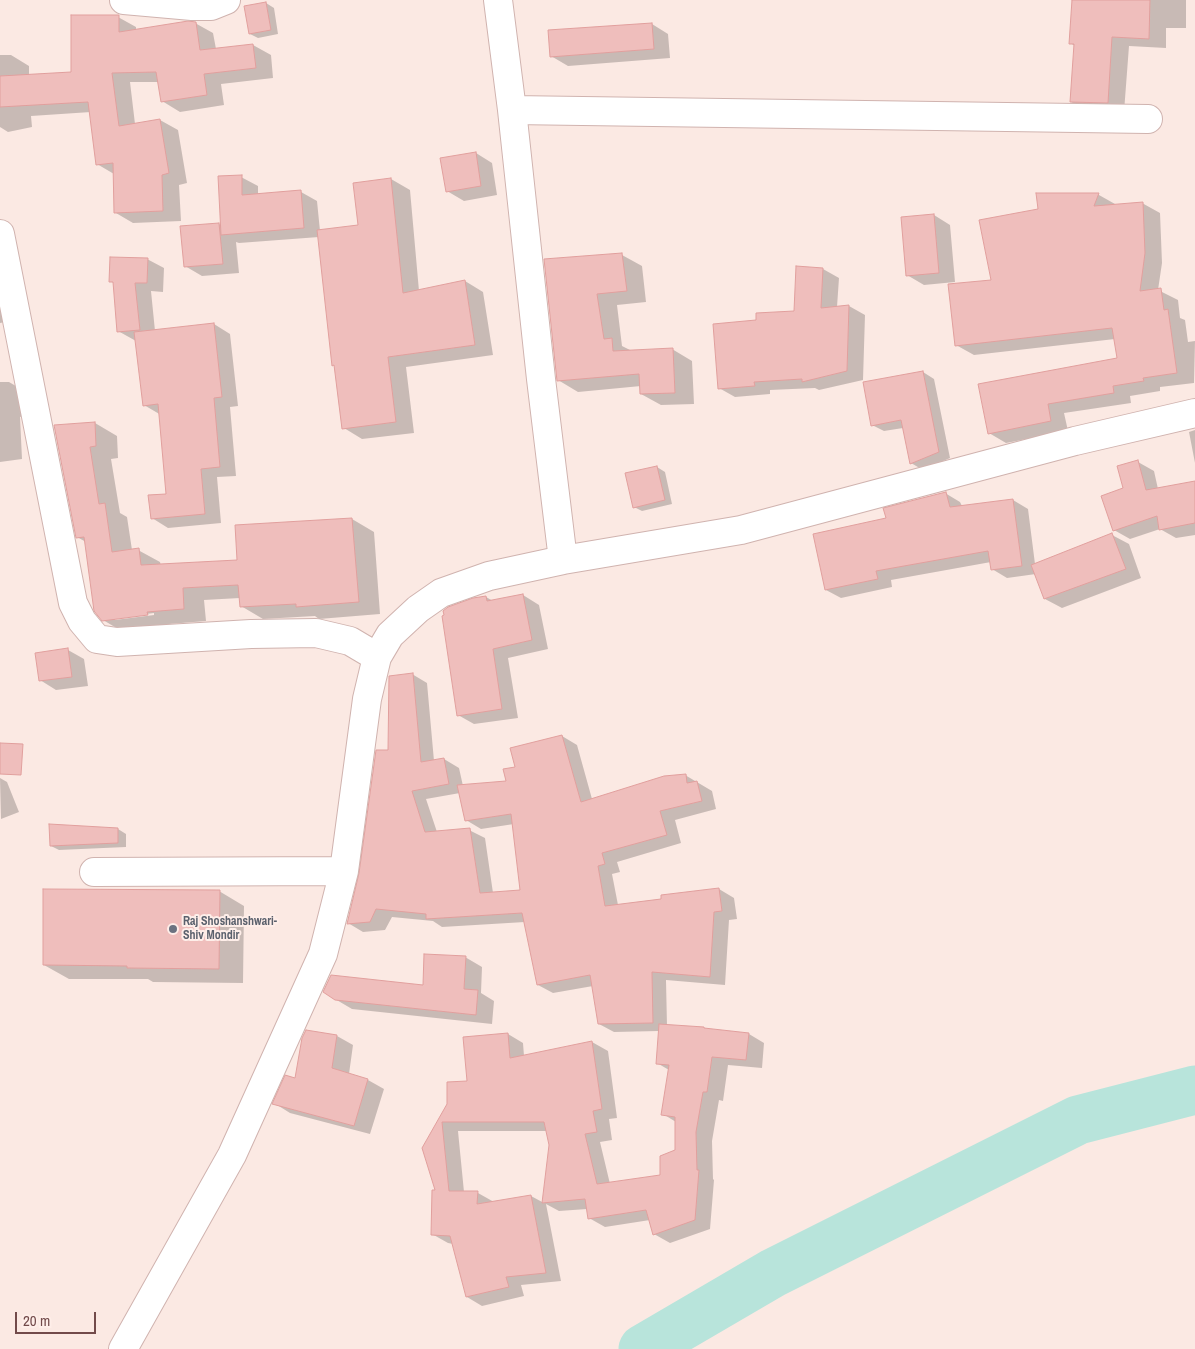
<!DOCTYPE html>
<html>
<head>
<meta charset="utf-8">
<style>
  body { margin:0 }
  #map { position:relative; width:1195px; height:1349px; overflow:hidden; background:#fbe9e3; font-family:"Archivo Narrow",sans-serif }
  canvas { display:block }
  .scale { position:absolute; left:15px; top:1312px; width:81px; height:22px; box-sizing:border-box; border:2px solid #724a4a; border-top:0; padding-left:6px; font-size:15px; line-height:18px; white-space:nowrap; color:#724a4a; -webkit-text-stroke:4px #feeee9; paint-order:stroke }
</style>
</head>
<body>
<div id="map">
<canvas width="1195" height="1349"></canvas>
<div class="scale">20 m</div>
</div>
<script>
const ctx = document.querySelector('canvas').getContext('2d');
ctx.lineJoin = 'round';
function fillPath(path, color) { ctx.fillStyle = color; ctx.fill(path, 'evenodd'); }
const shape = rows => new Path2D(rows.map(r => 'M' + r).join(''));
function strokePath(path, color, width, dash) { ctx.strokeStyle = color; ctx.lineWidth = width; ctx.lineCap = dash ? 'butt' : 'round'; ctx.setLineDash(dash || []); ctx.stroke(path); }
function write(font, color, halo, rows, align = 'center') {
  ctx.font = font + ' "Archivo Narrow",sans-serif'; ctx.lineWidth = 4; ctx.setLineDash([]); ctx.textBaseline = 'middle'; ctx.strokeStyle = halo; ctx.fillStyle = color; for (const [text, x, y, turn = 0] of rows) {
    ctx.save(); ctx.translate(x, y); ctx.rotate((+turn || 0) * Math.PI / 180); ctx.textAlign = isNaN(turn) ? turn : align; if (halo) ctx.strokeText(text, 0, 0); ctx.fillText(text, 0, 0); ctx.restore();
  }
}
const shadow = shape([
  [1073,0,1186,0,1186,28,1166,28,1166,48,1129,46,1124,112,1088,111,1071,102,1075,46,1070,43],
  [266,3,274,8,278,34,258,38,250,34],
  [118,17,136,27,136,31,195,23,213,33,216,49,253,45,271,55,273,78,221,84,224,105,180,112,162,101,159,82,130,82,135,124,160,120,178,130,187,183,179,185,181,221,133,223,116,213,114,174,97,164,91,112,31,116,32,127,8,132,0,127,0,55,11,55,29,66,29,76,72,73],
  [652,24,668,34,670,58,568,66,551,56],
  [476,153,492,163,497,195,464,201,447,191],
  [241,177,258,186,258,195,301,192,317,201,320,231,360,226,354,184,391,179,410,190,419,291,465,281,483,292,493,355,406,367,414,433,362,439,344,428,336,366,333,365,319,237,239,243,236,242,239,273,202,276,185,266,219,224,222,226],
  [1037,194,1099,195,1115,204,1114,205,1142,203,1160,213,1162,263,1158,290,1178,300,1180,318,1185,320,1188,342,1195,341,1194,383,1160,387,1160,391,1130,396,1131,403,1064,413,1068,431,1006,443,989,433,1118,359,1115,339,974,355,956,345,992,281,1039,210],
  [934,215,950,225,955,282,924,285,907,275],
  [622,255,642,266,646,302,617,305,622,346,632,351,672,349,692,361,694,404,661,405,641,394,641,386,578,392,558,380,545,260],
  [147,259,164,268,163,292,151,291,155,331,214,324,230,334,238,406,230,407,236,476,217,477,221,523,168,528,152,518,167,495,161,415,144,405,136,341,118,331,114,283,110,281],
  [823,269,839,278,837,307,849,306,865,315,863,380,819,390,815,388,770,390,770,394,735,397,719,388,758,322,795,312],
  [0,295,5,322,0,323],
  [923,372,934,379,950,458,923,470,911,463,903,428,884,431,872,425],
  [0,382,9,382,26,392,23,416,20,417,22,459,0,462],
  [95,423,117,436,118,458,111,459,120,513,127,517,132,550,138,550,160,562,161,566,238,561,352,519,374,532,380,614,319,619,315,616,263,619,241,606,240,598,204,600,206,621,169,624,169,627,125,633,103,620,86,542,77,537,55,426],
  [154,613,154,615,115,620,115,618],
  [1195,430,1195,463,1189,432],
  [1138,462,1154,471,1158,489,1195,482,1195,535,1176,538,1160,529,1130,539,1114,530,1124,489],
  [657,467,665,472,672,504,642,511,634,507],
  [945,493,960,502,962,506,1013,500,1028,509,1035,564,1112,535,1129,544,1141,578,1062,608,1045,599,1036,574,1007,578,992,569,991,562,891,580,892,587,841,598,826,590,888,519],
  [523,595,539,605,548,649,508,658,518,718,474,724,458,715,486,597,493,601],
  [68,650,84,659,88,686,56,690,40,680],
  [412,674,427,683,434,761,444,759,459,768,463,786,507,782,516,768,562,736,577,745,592,799,685,775,712,791,716,809,675,820,681,843,617,862,620,872,612,874,618,905,662,900,662,896,719,889,734,898,737,919,729,920,725,985,666,980,667,1026,749,1034,764,1043,762,1068,728,1065,723,1101,719,1100,712,1141,713,1179,714,1180,710,1229,670,1243,654,1234,650,1220,605,1227,589,1218,587,1209,559,1211,546,1204,561,1281,521,1285,524,1296,482,1306,467,1297,453,1244,448,1243,432,1234,437,1191,423,1148,468,1082,508,1034,523,1043,524,1056,592,1042,608,1051,617,1118,609,1119,612,1140,600,1142,610,1184,661,1176,677,1151,676,1122,663,1114,669,1070,657,1063,659,1031,614,1032,599,1024,593,986,553,993,538,985,525,922,442,927,433,921,392,917,385,930,363,932,348,923,389,751],
  [460,793,466,820,481,829,514,824,521,891,493,893,485,838,469,830,437,832,426,799],
  [458,1131,547,1131,550,1145,544,1203,531,1196,494,1202,478,1193,464,1192],
  [0,778,7,782,19,812,1,819],
  [50,826,118,829,126,834,126,847,59,850,51,846],
  [219,891,244,906,243,983,153,982,148,979,69,979,44,965],
  [465,957,482,967,481,993,494,1001,492,1024,352,1009,335,999,424,986],
  [337,1036,353,1045,349,1074,368,1080,384,1089,370,1134,290,1113,274,1103]
]);
const river = shape([
  [643,1349,773,1273,1078,1120,1195,1090]
]);
const building = shape([
  [1072,0,1150,0,1149,39,1112,37,1108,103,1070,102,1074,44,1069,44,1072,0],
  [266,2,271,30,249,34,244,6,266,2],
  [71,15,119,15,119,32,188,21,196,22,200,50,253,44,256,68,204,74,207,95,161,102,156,72,112,73,119,126,160,119,169,173,162,175,163,211,114,213,113,163,96,165,88,102,0,107,0,76,71,72,71,15],
  [652,23,654,49,550,57,548,30,652,23],
  [476,152,481,186,446,192,440,158,476,152],
  [242,175,242,195,301,190,304,228,221,235,218,176,242,175],
  [391,178,403,293,465,280,475,345,388,357,396,422,342,429,334,365,332,366,317,230,358,225,353,183,391,178],
  [1036,193,1099,193,1094,206,1143,202,1145,253,1140,291,1161,288,1164,310,1168,309,1177,373,1143,378,1144,381,1113,386,1114,393,1048,404,1051,421,988,434,978,384,1117,358,1112,328,955,346,948,284,991,280,979,220,1038,209,1036,193],
  [934,214,939,273,906,276,901,217,934,214],
  [219,223,223,264,184,267,180,226,219,223],
  [622,253,627,291,597,294,604,339,612,338,613,351,673,348,675,393,640,394,639,374,557,381,544,259,622,253],
  [110,257,148,258,147,283,135,283,140,330,117,332,113,282,109,282,110,257],
  [796,266,823,268,821,308,849,305,847,371,802,382,802,379,754,382,755,386,718,389,713,324,756,320,756,313,794,311,796,266],
  [214,323,222,397,214,398,220,467,201,469,205,514,151,519,148,495,166,494,158,404,143,406,134,332,214,323],
  [923,371,939,452,910,464,901,420,871,426,863,382,923,371],
  [95,422,96,446,90,447,99,504,105,503,112,552,139,548,141,565,237,560,235,525,352,518,359,602,296,607,296,604,240,607,238,585,183,588,184,609,147,612,148,615,102,621,94,611,84,537,76,538,54,425,95,422],
  [1138,460,1146,490,1195,481,1195,523,1159,530,1157,516,1113,531,1101,496,1123,488,1117,466,1138,460],
  [657,466,665,500,633,508,625,473,657,466],
  [946,492,950,507,1013,499,1022,566,991,570,988,551,876,571,878,579,825,590,813,534,886,518,883,508,946,492],
  [1112,533,1126,569,1044,599,1031,565,1112,533],
  [523,594,532,640,493,649,502,709,457,716,442,616,444,615,443,611,448,607,473,598,486,596,487,601,523,594],
  [68,648,72,677,39,681,35,653,68,648],
  [413,673,421,762,444,758,449,784,412,791,425,832,470,828,480,893,520,890,511,814,465,821,457,785,506,781,503,769,515,767,510,748,562,735,581,802,664,776,686,774,687,783,697,781,702,801,660,811,667,835,602,853,605,864,598,866,605,906,661,899,661,895,719,888,722,911,714,912,710,977,652,972,653,1023,598,1024,590,975,537,985,522,913,426,919,426,914,376,909,370,922,347,924,359,873,376,750,388,750,389,676,413,673],
  [0,743,23,744,21,775,0,774,0,743],
  [49,824,118,828,118,843,50,846,49,824],
  [43,889,220,890,219,969,127,968,127,966,43,965,43,889],
  [424,954,466,956,464,989,478,990,476,1015,335,1000,323,992,331,975,423,985,424,954],
  [659,1024,704,1027,704,1028,749,1033,746,1060,712,1057,707,1092,703,1092,696,1132,697,1170,699,1170,695,1220,653,1235,646,1210,588,1219,585,1199,542,1203,549,1145,544,1122,442,1122,449,1191,478,1191,477,1204,531,1195,546,1273,506,1277,509,1287,466,1297,450,1236,431,1235,432,1190,435,1190,422,1148,447,1104,447,1082,467,1081,463,1037,508,1033,510,1058,592,1041,602,1109,593,1111,597,1132,585,1134,597,1184,660,1175,660,1156,675,1150,675,1117,661,1115,669,1065,656,1064,659,1024],
  [306,1030,337,1035,332,1068,368,1079,354,1126,272,1104,285,1075,295,1078,302,1038,306,1030]
]);
const minor = shape([
  [124,0,192,6,211,6,226,0],
  [512,110,1148,119],
  [0,234,73,603,82,621,97,639,117,642,251,634,316,633,350,641,377,657],
  [563,560,741,530,1075,441,1195,413],
  [94,872,344,871],
  [123,1349,232,1155,323,954,344,871,367,699,377,657,390,635,418,609,441,593,489,576,563,560,541,379,512,110,498,0]
]);
const markers = [
  [173,929,5,"#6b7280"]
];
const worshipNames = [
  ["Raj Shoshanshwari-",183,922],
  ["Shiv Mondir",183,936]
];
fillPath(shadow, '#0003');
strokePath(river, '#b8e4db', 49);
fillPath(building, '#efbebc');
strokePath(building, '#e19f9d', 1);
strokePath(minor, '#d0b3af', 30);
strokePath(minor, '#fff', 28);
for (const [x, y, r, color] of markers) { const dot = new Path2D(); dot.arc(x, y, r, 0, 2 * Math.PI); ctx.fillStyle = color; ctx.fill(dot); strokePath(dot, '#feeee9', 2); }
write('bold 12px', '#5b616d', '#feeee9', worshipNames, 'left');
</script>
</body>
</html>
